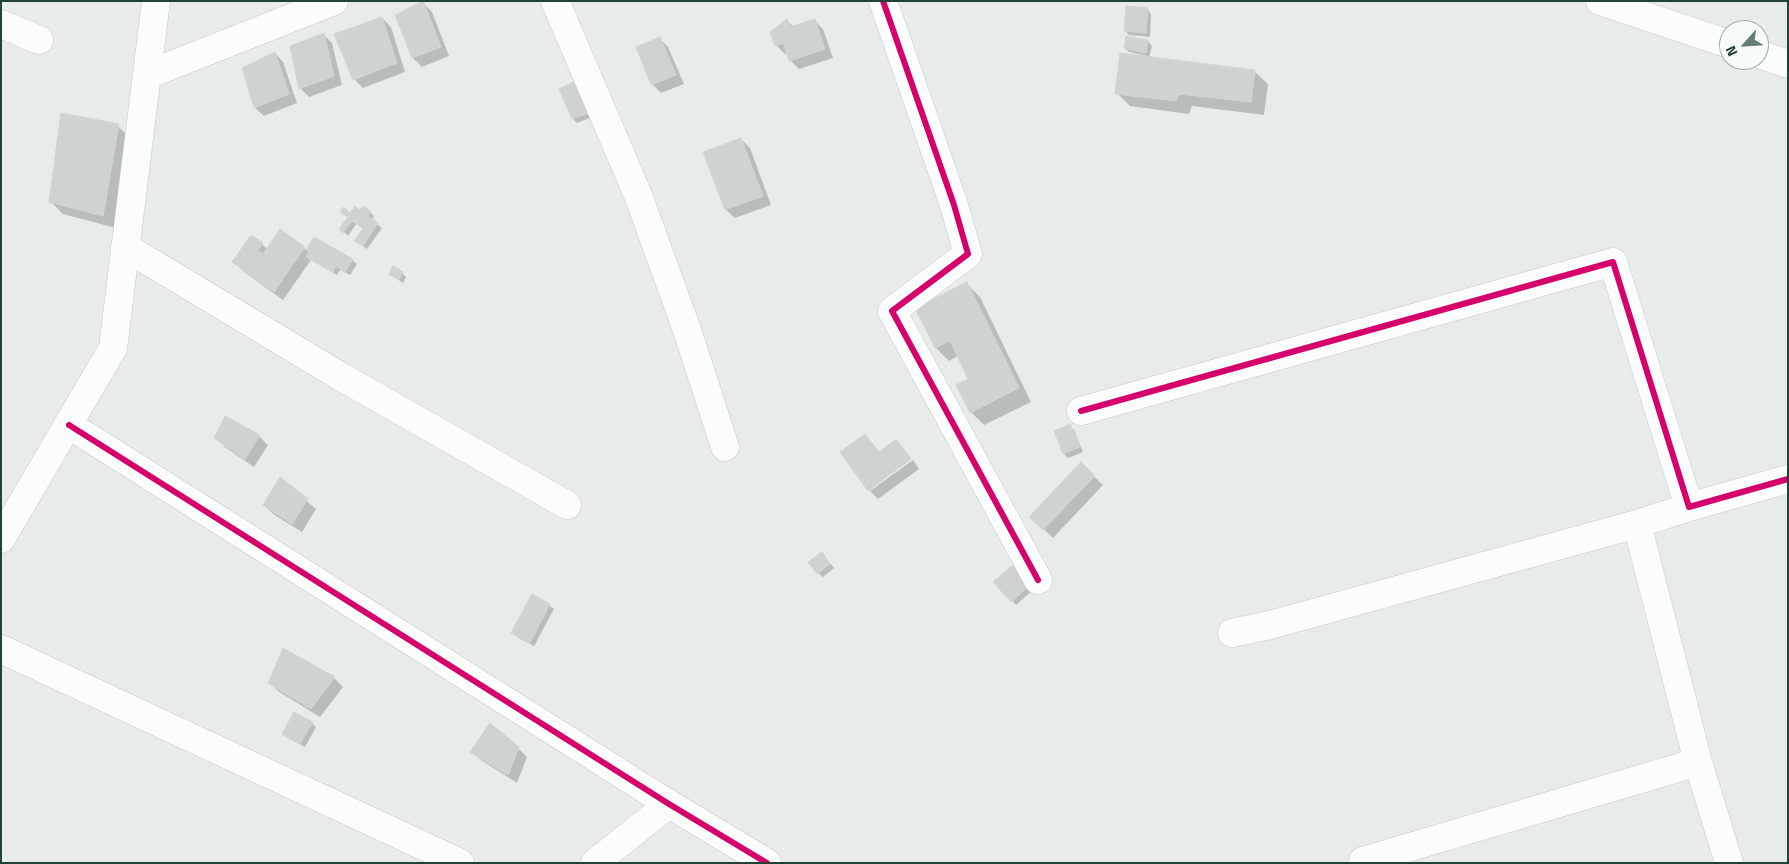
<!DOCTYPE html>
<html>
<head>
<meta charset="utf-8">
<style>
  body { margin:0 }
  #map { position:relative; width:1789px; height:864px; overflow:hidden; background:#e7ecea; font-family:"Titillium Web",sans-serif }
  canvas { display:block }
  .frame { position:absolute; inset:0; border:2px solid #224238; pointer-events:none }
  .north { position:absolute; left:1719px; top:20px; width:50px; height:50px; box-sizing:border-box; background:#f6fbf8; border:1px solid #a1b1ab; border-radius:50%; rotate:244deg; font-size:14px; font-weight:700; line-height:20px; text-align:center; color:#224238 }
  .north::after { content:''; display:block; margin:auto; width:18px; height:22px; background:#677e76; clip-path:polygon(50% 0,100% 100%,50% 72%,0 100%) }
</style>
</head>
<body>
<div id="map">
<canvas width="1789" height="864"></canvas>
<div class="frame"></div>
<div class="north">N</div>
</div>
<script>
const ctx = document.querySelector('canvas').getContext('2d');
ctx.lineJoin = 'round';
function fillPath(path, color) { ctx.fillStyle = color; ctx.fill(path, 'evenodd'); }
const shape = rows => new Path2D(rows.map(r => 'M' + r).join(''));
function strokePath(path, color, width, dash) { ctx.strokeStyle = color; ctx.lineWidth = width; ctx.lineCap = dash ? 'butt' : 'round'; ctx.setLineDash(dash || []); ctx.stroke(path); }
const shadow = shape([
  [423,3,432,12,449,56,422,67,413,58],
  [1147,9,1151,14,1150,37,1129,35,1125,30],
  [382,18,391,27,405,72,363,88,354,79],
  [814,20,823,29,833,58,799,69,790,60,788,53,785,54,776,45,787,21,794,27],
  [324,35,332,43,342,85,309,97,300,88],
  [659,38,668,47,684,84,661,93,652,84],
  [1148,41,1152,46,1149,58,1254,71,1268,84,1264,115,1192,106,1189,114,1130,106,1117,93,1147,56,1129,52,1125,48],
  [275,53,283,62,297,103,264,116,255,108,243,69],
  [560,89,595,116,577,123,573,119],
  [118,126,131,139,116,228,63,214,50,201],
  [741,139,750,148,771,205,735,218,726,210],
  [361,211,370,212,374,216,372,220,382,228,367,249,356,241,364,229,356,224,348,236,341,229,349,218,341,212,351,214],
  [314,238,352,260,357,264,350,275,340,270,337,275,311,260,283,300,243,271,234,262,262,244,267,249,304,248,307,251],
  [402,273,406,277,403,283,390,274],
  [967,284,980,297,1031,402,984,425,971,412,970,380,958,356,949,361,936,348,917,309],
  [1070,426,1074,430,1083,452,1068,458,1064,454,1055,432],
  [865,435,880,453,896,441,911,458,869,490],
  [259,436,268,445,254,467,225,447,216,438],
  [913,460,919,469,878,499,870,491],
  [1081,464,1103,485,1053,538,1031,517],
  [281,479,316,509,302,532,273,514,264,505],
  [822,553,834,568,823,577,818,573],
  [995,582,1035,588,1016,605],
  [549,605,554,609,534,646,517,637,513,633],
  [284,650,334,678,343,687,320,717,278,691,269,682],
  [312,723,316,727,305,747,288,738,284,734],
  [518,748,527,757,517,783,481,760,472,752]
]);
const building = shape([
  [423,1,441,47,412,58,395,15,423,1],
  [1126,6,1148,8,1146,33,1124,31,1126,6],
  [382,17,397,63,353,80,334,34,382,17],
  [787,19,790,27,815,19,825,49,789,61,783,43,775,46,770,32,787,19],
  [324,33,334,76,299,89,290,46,324,33],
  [1126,36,1148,40,1146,53,1124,48,1126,36],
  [660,37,676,75,651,85,636,47,660,37],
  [275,52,289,94,254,108,242,68,275,52],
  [1120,53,1255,70,1251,102,1179,94,1176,101,1115,94,1120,53],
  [578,80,592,112,572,119,559,89,578,80],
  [61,113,119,124,103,216,49,202,61,113],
  [741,138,763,196,725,210,703,152,741,138],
  [355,206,360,210,363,206,371,211,368,216,378,223,363,246,354,241,363,228,352,221,343,233,339,229,348,217,340,212,343,207,350,213,355,206],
  [280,229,305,247,274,292,232,262,251,235,263,243,258,250,263,254,280,229],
  [314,237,353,259,345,272,336,266,333,272,306,257,309,251,306,250,314,237],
  [393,266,403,272,399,280,389,274,393,266],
  [967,282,1019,388,970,413,956,385,968,379,950,341,935,348,915,308,967,282],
  [225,416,260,435,245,459,214,438,225,416],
  [1070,424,1080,447,1063,454,1054,431,1070,424],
  [865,434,879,452,896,439,911,459,868,491,840,452,865,434],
  [1081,462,1095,476,1043,530,1029,517,1081,462],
  [280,477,308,499,292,524,263,505,280,477],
  [822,552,830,564,817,574,808,562,822,552],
  [1014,564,1032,583,1011,602,993,582,1014,564],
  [532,594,550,604,530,643,511,633,532,594],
  [283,648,335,677,311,709,268,683,283,648],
  [294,712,313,722,300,744,282,734,294,712],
  [490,723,519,747,508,775,470,752,490,723]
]);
const street = shape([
  [555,1,638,195,687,330,725,447],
  [883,1,954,205,968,254,892,311,1038,580],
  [1600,1,1729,44],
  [1,24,39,40],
  [1759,54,1788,64],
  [147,75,334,1],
  [125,247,338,375,567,505],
  [1081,411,1613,262,1689,507,1788,479],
  [69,425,669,804,767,863],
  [1,539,113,348,156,1],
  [1232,633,1270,625,1637,524],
  [1,649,460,863],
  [1698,762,1729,863],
  [1363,861,1698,762,1637,524,1689,507],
  [595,863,669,804]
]);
const cycleway = shape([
  [883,1,954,205,968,254,892,311,1038,580],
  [1081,411,1613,262,1689,507,1788,479],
  [69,425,669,804,767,863]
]);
fillPath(shadow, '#0003');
fillPath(building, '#ced3d1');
strokePath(building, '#cfd5d3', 1);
strokePath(street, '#c4c9c7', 29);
strokePath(street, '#fbfcfc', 28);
strokePath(cycleway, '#d6006c', 6);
</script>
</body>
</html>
